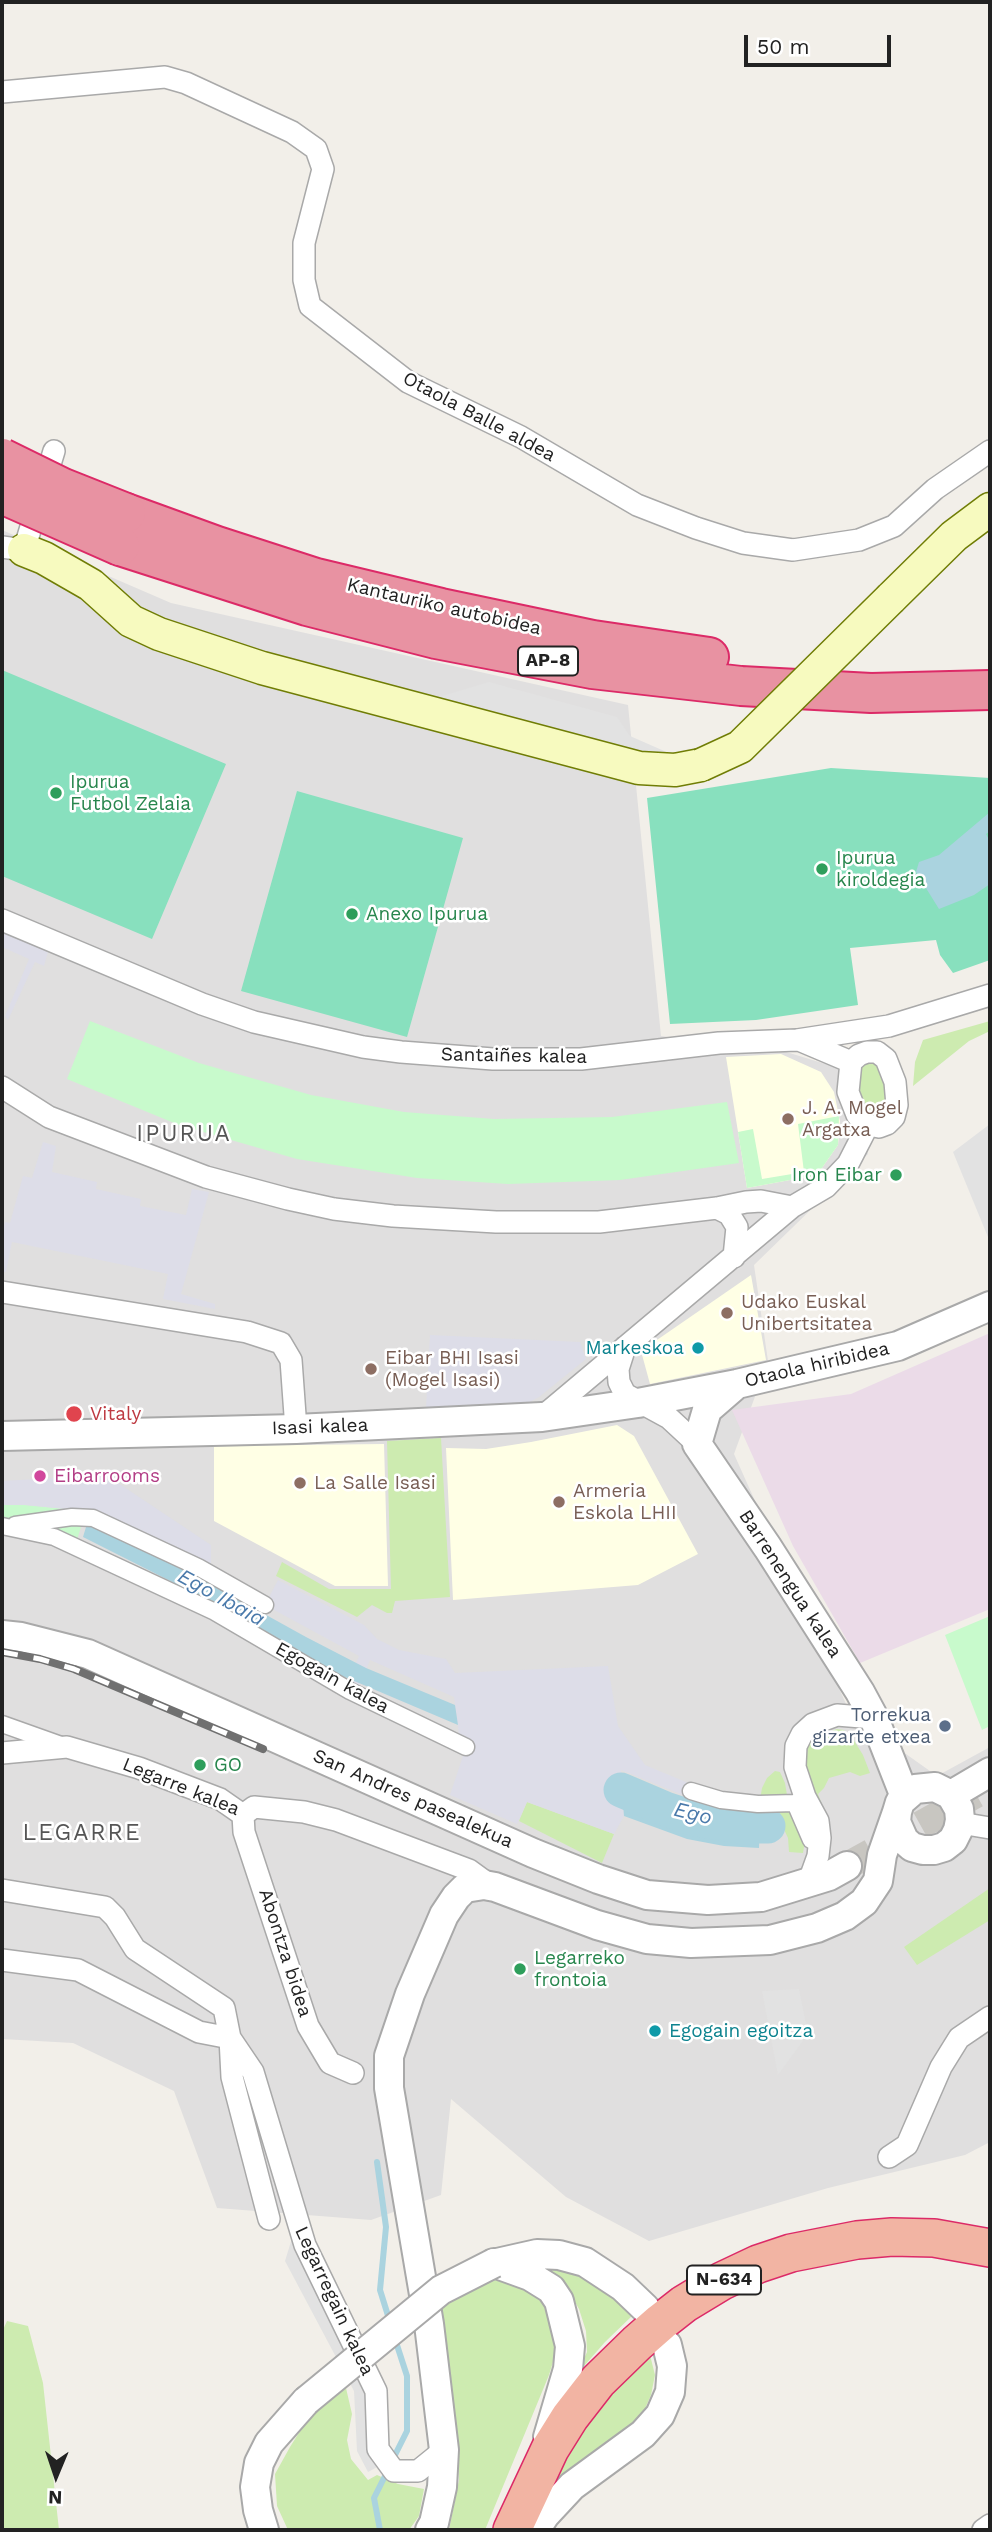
<!DOCTYPE html>
<html>
<head>
<meta charset="utf-8">
<style>
  body { margin:0 }
  #map { position:relative; width:992px; height:2532px; overflow:hidden; background:#f2efe9; font-family:"Work Sans",sans-serif }
  canvas { display:block }
  .frame { position:absolute; inset:0; border:4px solid #222; pointer-events:none }
  .north { position:absolute; left:21px; top:2441px; width:70px; height:70px; -webkit-text-stroke:5px #fff; paint-order:stroke; rotate:182deg; font-size:19px; font-weight:700; line-height:28px; text-align:center; color:#222 }
  .north::after { content:''; display:block; margin:auto; width:24px; height:32px; background:#222; clip-path:polygon(50% 0,100% 100%,50% 72%,0 100%) }
  .scale { position:absolute; left:744px; top:35px; width:147px; height:32px; box-sizing:border-box; border:4px solid #222; border-top:0; padding-left:9px; font-size:21px; line-height:24px; white-space:nowrap; color:#222; -webkit-text-stroke:5px #fff; paint-order:stroke }
</style>
</head>
<body>
<div id="map">
<canvas width="992" height="2532"></canvas>
<div class="frame"></div>
<div class="north">N</div>
<div class="scale">50 m</div>
</div>
<script>
const ctx = document.querySelector('canvas').getContext('2d');
ctx.lineJoin = 'round';
function fillPath(path, color) { ctx.fillStyle = color; ctx.fill(path, 'evenodd'); }
const shape = rows => new Path2D(rows.map(r => 'M' + r).join(''));
function strokePath(path, color, width, dash) { ctx.strokeStyle = color; ctx.lineWidth = width; ctx.lineCap = dash ? 'butt' : 'round'; ctx.setLineDash(dash || []); ctx.stroke(path); }
function write(font, color, halo, rows, align = 'center') {
  ctx.font = font + ' "Work Sans",sans-serif'; ctx.lineWidth = 5; ctx.setLineDash([]); ctx.textBaseline = 'middle'; ctx.strokeStyle = halo; ctx.fillStyle = color; for (const [text, x, y, turn = 0] of rows) {
    ctx.save(); ctx.translate(x, y); ctx.rotate((+turn || 0) * Math.PI / 180); ctx.textAlign = isNaN(turn) ? turn : align; if (halo) ctx.strokeText(text, 0, 0); ctx.fillText(text, 0, 0); ctx.restore();
  }
}
const residential = shape([
  [2,530,171,603,628,705,661,1036,719,1043,760,1044,842,1069,868,1154,754,1265,768,1361,734,1454,851,1715,937,1776,990,1747,990,2142,965,2155,828,2188,649,2241,566,2197,451,2099,441,2195,371,2220,217,2208,174,2091,73,2043,2,2039]
]);
const industrial = shape([
  [990,1333,990,1609,860,1663,793,1546,732,1410,851,1394]
]);
const education = shape([
  [781,1054,821,1072,834,1092,840,1121,838,1145,817,1175,747,1188,726,1057],
  [751,1275,766,1360,650,1384,641,1351],
  [617,1425,634,1436,698,1554,638,1585,453,1600,446,1448,486,1449,531,1442],
  [384,1444,388,1586,335,1586,214,1521,214,1446]
]);
const grass = shape([
  [990,1021,990,1031,969,1041,913,1086,915,1062,923,1040],
  [875,1061,888,1087,886,1110,874,1115,866,1112,859,1097,858,1073,862,1064],
  [441,1438,450,1597,395,1601,392,1613,387,1613,372,1605,357,1617,276,1576,282,1562,329,1589,391,1589,387,1441],
  [837,1729,844,1730,853,1739,863,1755,870,1773,860,1776,850,1772,829,1778,824,1788,818,1794,823,1807,821,1807,807,1778,806,1750,810,1743,818,1736],
  [775,1771,780,1772,785,1783,787,1795,803,1829,805,1841,803,1853,789,1852,788,1838,775,1810,760,1800,762,1788,767,1778],
  [527,1802,614,1834,602,1863,519,1821],
  [990,1888,990,1920,917,1965,904,1947],
  [535,2264,566,2268,599,2281,623,2303,632,2316,605,2342,577,2374,587,2352,586,2331,579,2309,567,2288],
  [488,2280,513,2281,531,2289,547,2305,557,2349,549,2375,485,2530,449,2530,459,2480,455,2416,445,2350,436,2312,464,2291],
  [7,2321,28,2326,43,2383,59,2530,2,2530,2,2332],
  [650,2355,655,2375,651,2395,641,2418,537,2502,587,2417],
  [346,2388,352,2414,347,2440,351,2459,368,2480,377,2475,398,2484,424,2489,419,2516,409,2530,288,2530,277,2506,275,2474,290,2447,307,2420]
]);
const park = shape([
  [90,1021,199,1063,311,1095,404,1112,494,1119,612,1117,727,1102,739,1163,620,1180,508,1184,417,1178,297,1159,179,1125,67,1079],
  [839,1116,838,1145,817,1175,747,1188,738,1132,753,1129,762,1179,804,1172,798,1124],
  [2,1505,25,1505,86,1511,76,1543,21,1534,2,1536],
  [990,1616,990,1726,982,1730,945,1635]
]);
const pitch = shape([
  [2,670,226,764,152,939,2,876],
  [831,768,990,778,990,960,953,973,940,955,936,940,850,948,858,1005,756,1020,670,1024,647,798],
  [297,791,463,838,407,1037,241,991]
]);
const parking = shape([
  [489,682,617,717,630,736,671,754,627,750,439,697],
  [990,1124,990,1242,953,1152],
  [799,1989,808,2034,778,2075,762,1991],
  [293,2235,370,2392,379,2466,368,2472,357,2451,354,2391,285,2261]
]);
const plaza = shape([
  [2,920,51,941,44,966,35,962,8,1020,5,1016,29,959,2,947],
  [43,1142,56,1146,52,1172,97,1182,96,1189,141,1199,140,1206,186,1215,192,1189,209,1192,181,1294,215,1304,215,1309,163,1299,168,1274,12,1242,6,1272,2,1272,2,1235,5,1222,10,1223,23,1176,32,1178],
  [430,1335,580,1342,586,1359,539,1397,528,1403,426,1408],
  [106,1475,211,1545,211,1575,86,1511,25,1505,2,1505,2,1481],
  [278,1580,364,1625,377,1639,399,1650,446,1659,455,1673,608,1666,618,1726,645,1765,693,1785,688,1797,621,1770,624,1816,614,1834,527,1802,517,1824,450,1795,468,1741,459,1735,454,1697,370,1660,356,1694,346,1686,359,1656,265,1605]
]);
const water = shape([
  [990,812,990,831,986,834,990,842,990,884,974,895,939,909,916,872,919,862,939,855],
  [89,1517,306,1637,366,1668,455,1705,458,1725,333,1672,208,1600,83,1537],
  [621,1781,678,1806,727,1817,760,1820,759,1848,724,1846,687,1839,624,1816]
]);
const stream = shape([
  [377,2162,386,2227,380,2290,390,2322],
  [395,2339,407,2376,407,2431,395,2455],
  [380,2530,374,2498,385,2476]
]);
const river = shape([
  [621,1790,668,1810,696,1819,740,1826,768,1826]
]);
const tertiaryTunnel = shape([
  [847,1866,976,1794]
]);
const pedestrian = shape([
  [15,1525,72,1517,93,1518,198,1567,265,1605],
  [2,1526,54,1537,215,1612,350,1691,466,1747],
  [2,1724,61,1745],
  [691,1791,721,1800,758,1804,795,1803,805,1797],
  [795,1803,811,1840]
]);
const minor = shape([
  [2,92,165,77,186,83,292,132,316,149,323,169,304,243,304,280,310,306,408,382,521,437,637,505,696,528,743,543,793,550,859,540,894,526,935,489,990,451],
  [2,547,24,550,54,451],
  [2,920,202,1004,254,1022,363,1047,401,1052,493,1059,581,1059,719,1043,797,1040,889,1026,990,995],
  [799,1040,851,1062],
  [867,1052,877,1052,886,1059,895,1082,897,1105,894,1117,887,1124,879,1127,868,1125,857,1115,848,1092,851,1062,859,1055,867,1052],
  [2,1087,49,1117,206,1177,288,1199,334,1209,393,1216,496,1222,599,1222,717,1208,746,1202,761,1201,792,1207],
  [717,1208,729,1214,737,1227,734,1257],
  [2,1292,247,1332,281,1343,291,1360,296,1429],
  [625,1347,618,1369,619,1382,625,1394,669,1418,697,1444],
  [542,1417,792,1207,826,1187,848,1164,868,1125],
  [2,1753,67,1747,139,1768,220,1799,243,1815],
  [243,1815,244,1832,308,2026,330,2063,353,2073],
  [243,1815,254,1807,304,1812,336,1820,469,1870,491,1886],
  [960,1823,990,1828],
  [809,1881,818,1856,820,1838,818,1821,805,1797,795,1767,796,1746,802,1734,813,1724,837,1715,874,1718],
  [2,1890,105,1907,115,1917,135,1949,224,2008,230,2038,253,2072,305,2245,376,2391,378,2449,394,2471,418,2471,444,2450],
  [2,1960,78,1970,199,2032,230,2038,232,2077,269,2219],
  [889,2157,907,2145,941,2067,959,2038,990,2017],
  [983,2530,990,2525]
]);
const tertiary = shape([
  [737,1384,707,1410,697,1444,768,1548,860,1692,874,1718,905,1797],
  [2,1436,296,1429,542,1417,638,1403,737,1384,898,1346,990,1306],
  [2,1635,21,1637,88,1654,533,1853,598,1879,647,1895,708,1900,761,1897,829,1876,847,1866],
  [951,1795,990,1772],
  [494,2263,530,2276,551,2289,559,2301,570,2346,568,2369,548,2437],
  [497,2263,537,2254,559,2255,585,2262,623,2287,645,2308],
  [264,2530,258,2510,255,2487,259,2463,269,2443,306,2401],
  [430,2530,434,2523,442,2487,444,2450,429,2324,389,2088,389,2056,410,1994,444,1915,456,1897,465,1888,484,1885,495,1887,597,1925,647,1939,691,1943,770,1940,817,1928,845,1916,864,1902,878,1881,882,1855,897,1812,900,1802,915,1789,935,1787,951,1795,959,1809,960,1820,958,1830,953,1840,944,1847,934,1850,923,1850,912,1847,904,1840,896,1822,897,1812],
  [535,2530,545,2515,572,2486,643,2434,660,2415,670,2392,672,2366,667,2345]
]);
const secondary = shape([
  [24,550,44,558,91,585,131,621,159,634,262,668,639,768,675,770,701,765],
  [891,598,954,536,990,509]
]);
const trunk = shape([
  [512,2530,550,2449,570,2417,598,2381,637,2343,661,2322,684,2304,722,2281,758,2264,791,2253,857,2240,892,2237,934,2238,990,2248]
]);
const motorway = shape([
  [126,513,217,546,316,578,441,608,593,640,709,657],
  [120,546,307,606,436,639,592,669,741,686,871,693,990,690]
]);
const rail = shape([
  [2,1652,40,1659,74,1669,263,1749]
]);
const tertiaryBridge = shape([
  [306,2401,441,2290,494,2263]
]);
const secondaryBridge = shape([
  [701,765,740,747,891,598]
]);
const motorwayBridge = shape([
  [2,458,63,488,126,513],
  [2,494,120,546]
]);
const markers = [
  [56,793,7,"#2e9e5b"],
  [822,869,7,"#2e9e5b"],
  [352,914,7,"#2e9e5b"],
  [788,1119,7,"#8d6e63"],
  [896,1175,7,"#2e9e5b"],
  [727,1313,7,"#8d6e63"],
  [698,1348,7,"#0f9aa8"],
  [371,1369,7,"#8d6e63"],
  [74,1414,9,"#e0444e"],
  [40,1476,7,"#d1479c"],
  [300,1483,7,"#8d6e63"],
  [559,1502,7,"#8d6e63"],
  [945,1726,7,"#5c6f8a"],
  [200,1765,7,"#2e9e5b"],
  [520,1969,7,"#2e9e5b"],
  [655,2031,7,"#0f9aa8"]
];
const shields = [
  [548,661,60],
  [724,2280,74]
];
const shieldNames = [
  ["AP-8",548,661],
  ["N-634",724,2280]
];
const streetNames = [
  ["Otaola Balle aldea",479,417,28],
  ["Kantauriko autobidea",444,607,13],
  ["Santaiñes kalea",514,1056,1],
  ["Otaola hiribidea",817,1365,-13],
  ["Isasi kalea",320,1427,-2],
  ["Barrenengua kalea",790,1584,57],
  ["Egogain kalea",332,1678,29],
  ["Legarre kalea",181,1787,22],
  ["San Andres pasealekua",413,1799,24],
  ["Abontza bidea",285,1953,72],
  ["Legarregain kalea",334,2301,65]
];
const leisureNames = [
  ["Ipurua",70,782],
  ["Futbol Zelaia",70,804],
  ["Ipurua",836,858],
  ["kiroldegia",836,880],
  ["Anexo Ipurua",366,914],
  ["Iron Eibar",882,1175,"right"],
  ["GO",214,1765],
  ["Legarreko",534,1958],
  ["frontoia",534,1980]
];
const educationNames = [
  ["J. A. Mogel",802,1108],
  ["Argatxa",802,1130],
  ["Udako Euskal",741,1302],
  ["Unibertsitatea",741,1324],
  ["Eibar BHI Isasi",385,1358],
  ["(Mogel Isasi)",385,1380],
  ["La Salle Isasi",314,1483],
  ["Armeria",573,1491],
  ["Eskola LHII",573,1513]
];
const cultureNames = [
  ["Markeskoa",684,1348],
  ["Egogain egoitza",669,2031,"left"]
];
const healthNames = [
  ["Vitaly",90,1414]
];
const hotelNames = [
  ["Eibarrooms",54,1476]
];
const serviceNames = [
  ["Torrekua",931,1715],
  ["gizarte etxea",931,1737]
];
const waterNames = [
  ["Ego Ibaia",221,1598,29],
  ["Ego",693,1814,14]
];
const quarterNames = [
  ["IPURUA",184,1134],
  ["LEGARRE",82,1833]
];
fillPath(residential, '#e0dfdf');
fillPath(industrial, '#ebdbe8');
fillPath(education, '#ffffe5');
fillPath(grass, '#cdebb0');
fillPath(park, '#c8facc');
fillPath(pitch, '#88e0be');
fillPath(parking, '#e2e2e2');
fillPath(plaza, '#dddde8');
fillPath(water, '#aad3df');
strokePath(stream, '#aad3df', 6);
strokePath(river, '#aad3df', 35);
strokePath(tertiaryTunnel, '#c8c6c1', 28, [28, 14]);
strokePath(pedestrian, '#a9a9a9', 19);
strokePath(minor, '#a9a9a9', 24);
strokePath(tertiary, '#a9a9a9', 32);
strokePath(secondary, '#707d05', 35);
strokePath(trunk, '#dc2a67', 40);
strokePath(motorway, '#dc2a67', 42);
strokePath(pedestrian, '#fff', 16);
strokePath(minor, '#fff', 21);
strokePath(tertiary, '#fff', 28);
strokePath(secondary, '#f7fabf', 32);
strokePath(trunk, '#f2b4a3', 37);
strokePath(motorway, '#e892a2', 38);
strokePath(rail, '#707070', 8);
strokePath(rail, '#fff', 5, [16]);
strokePath(tertiaryBridge, '#a9a9a9', 32, []);
strokePath(secondaryBridge, '#707d05', 35, []);
strokePath(motorwayBridge, '#dc2a67', 42, []);
strokePath(tertiaryBridge, '#fff', 28);
strokePath(secondaryBridge, '#f7fabf', 32);
strokePath(motorwayBridge, '#e892a2', 38);
for (const [x, y, r, color] of markers) { const dot = new Path2D(); dot.arc(x, y, r, 0, 2 * Math.PI); ctx.fillStyle = color; ctx.fill(dot); strokePath(dot, '#fff', 2.5); }
for (const [x, y, w] of shields) { const box = new Path2D(); box.roundRect(x - w / 2, y - 14.5, w, 29, 5); ctx.fillStyle = '#fff'; ctx.fill(box); strokePath(box, '#222', 2); }
write('bold 18px', '#222', null, shieldNames);
write('19px', '#222', '#fff', streetNames);
write('19px', '#27864d', '#fff', leisureNames, 'left');
write('19px', '#785e54', '#fff', educationNames, 'left');
write('19px', '#0d838f', '#fff', cultureNames, 'right');
write('19px', '#be3a42', '#fff', healthNames, 'left');
write('19px', '#b23c85', '#fff', hotelNames, 'left');
write('19px', '#4e5e75', '#fff', serviceNames, 'right');
write('italic 21px', '#4a7aab', '#fff', waterNames);
ctx.letterSpacing = '2px';
write('23px', '#555', '#fff', quarterNames);
ctx.letterSpacing = '0px';
</script>
</body>
</html>
